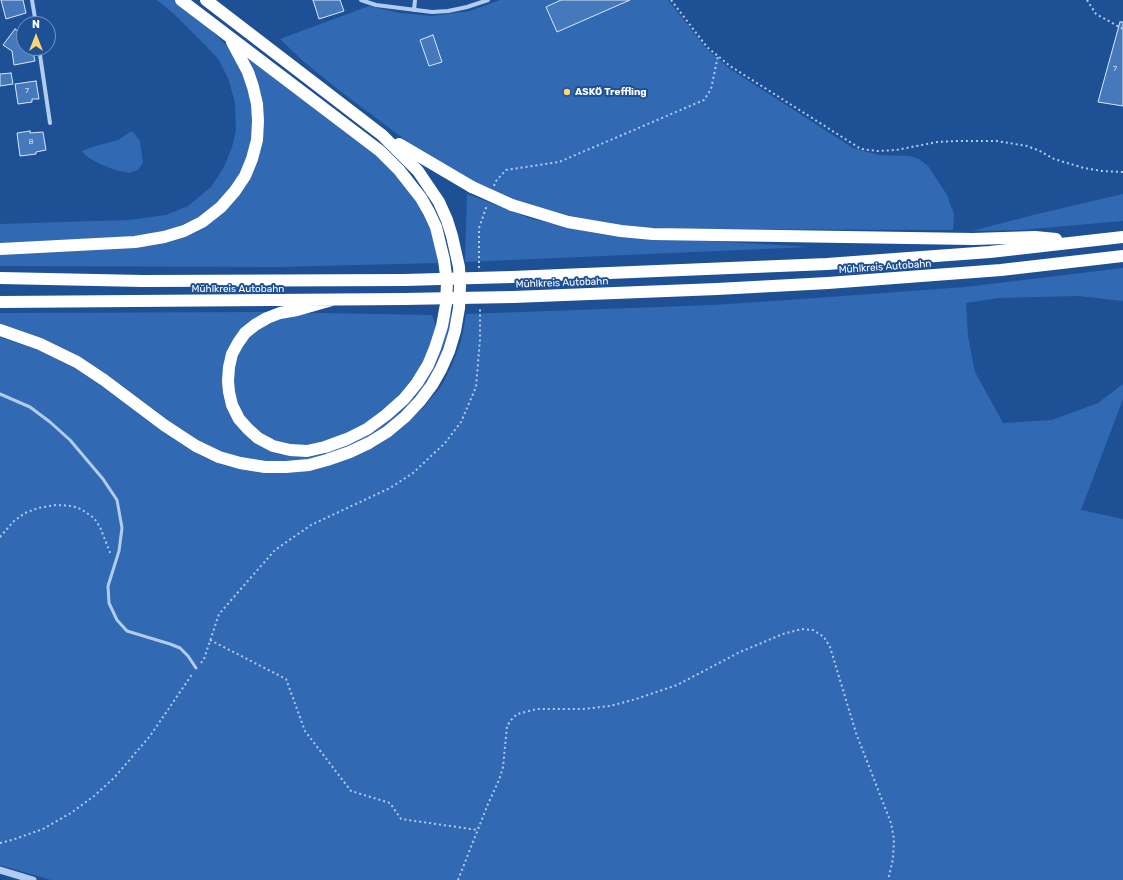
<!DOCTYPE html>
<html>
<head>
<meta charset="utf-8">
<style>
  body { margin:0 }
  #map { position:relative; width:1123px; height:880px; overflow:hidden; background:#1e5095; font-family:Rubik,sans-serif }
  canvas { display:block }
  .north { position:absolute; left:16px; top:16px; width:40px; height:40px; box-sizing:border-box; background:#1e5095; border:1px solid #7896bf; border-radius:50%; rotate:0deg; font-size:11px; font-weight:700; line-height:16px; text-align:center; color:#fff }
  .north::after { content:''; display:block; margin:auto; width:14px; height:18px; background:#fdd771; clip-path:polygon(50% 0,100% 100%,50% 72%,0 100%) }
</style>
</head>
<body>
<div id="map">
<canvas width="1123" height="880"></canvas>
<div class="north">N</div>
</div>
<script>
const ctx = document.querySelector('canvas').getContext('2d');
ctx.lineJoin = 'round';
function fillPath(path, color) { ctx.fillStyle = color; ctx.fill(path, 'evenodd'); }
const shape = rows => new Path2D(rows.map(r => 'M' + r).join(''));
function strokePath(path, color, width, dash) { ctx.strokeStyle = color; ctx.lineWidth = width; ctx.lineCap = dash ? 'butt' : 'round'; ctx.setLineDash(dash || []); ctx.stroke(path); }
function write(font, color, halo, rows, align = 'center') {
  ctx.font = font + ' Rubik,sans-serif'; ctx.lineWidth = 4; ctx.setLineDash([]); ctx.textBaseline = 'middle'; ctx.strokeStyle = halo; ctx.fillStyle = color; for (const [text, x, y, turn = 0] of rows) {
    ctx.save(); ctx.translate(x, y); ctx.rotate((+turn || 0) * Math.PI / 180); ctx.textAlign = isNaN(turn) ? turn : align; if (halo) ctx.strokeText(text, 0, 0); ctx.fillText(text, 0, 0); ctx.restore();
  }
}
const green = shape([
  [157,0,174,0,211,30,227,46,237,60,244,75,253,113,252,130,250,147,244,165,235,182,223,198,197,218,177,227,155,233,126,237,0,243,0,224,129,220,166,215,188,206,211,187,224,167,232,147,236,130,235,102,228,78,219,60,204,44,175,15],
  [500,0,668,0,706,48,730,69,853,148,879,155,909,156,919,159,928,166,947,195,954,214,953,230,683,229,624,226,573,217,524,203,470,180,408,142,340,91,303,61,280,39,369,6,400,13,432,16,470,11],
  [241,50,375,154,394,171,416,200,434,236,439,263,278,267,0,266,0,253,78,250,211,221,262,138],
  [130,132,133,132,140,141,143,163,138,170,130,173,115,170,98,163,86,156,82,151,92,147,118,140],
  [467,194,532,219,600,234,809,247,465,262],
  [1123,194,1123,221,1020,230,972,231,1033,215],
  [1123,268,1123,301,1078,296,999,298,966,303,968,336,975,372,1003,423,1052,420,1098,403,1123,384,1123,399,1081,510,1123,519,1123,880,51,880,0,865,0,337,43,352,75,368,110,392,180,443,203,457,227,466,255,471,291,473,324,466,355,457,380,444,404,426,424,407,442,385,453,363,462,338,466,314,714,305,802,299,965,287],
  [269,312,250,323,223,384,262,446,279,454,298,456,319,455,337,449,396,413,449,313,454,314,448,339,434,375,412,404,383,429,335,454,294,463,258,462,220,453,180,431,84,360,67,350,45,340,0,326,0,313],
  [319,313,432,315,437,330,420,371,395,402,359,429,306,447,277,443,250,426,236,405,232,380,236,356,248,337,268,322,304,314]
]);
const building = shape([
  [1,0,23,0,26,13,6,19,1,0],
  [313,0,340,0,344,11,319,19,313,0],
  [561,0,630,0,557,32,546,7,561,0],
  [1120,22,1123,22,1123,106,1098,102,1120,22],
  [15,29,24,35,24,48,32,48,35,61,14,65,12,51,3,45,15,29],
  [433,35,442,62,429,66,420,40,433,35],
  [11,73,13,84,0,86,0,74,11,73],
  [36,81,39,99,32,99,32,102,18,104,15,84,36,81],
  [30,131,30,133,43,132,46,150,36,152,36,154,20,156,17,133,30,131]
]);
const path = shape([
  [671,0,707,47,718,56,730,66,861,149,877,151,896,150,937,142,956,141,997,141,1027,146,1040,151,1054,159,1084,168,1102,171,1123,172],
  [1087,0,1096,14,1123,29],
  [494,186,496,181,506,170,559,162,704,100,711,89,718,56],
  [479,268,479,228,487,205],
  [0,537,14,521,25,513,38,508,56,505,72,506,81,509,94,518,100,527,111,555],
  [210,640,286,679,305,731,351,791,390,803,401,819,478,830],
  [201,663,204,659,219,614,275,550,311,525,390,488,413,473,445,443,461,422,476,387,480,339,480,308],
  [0,843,12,840,43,829,71,813,94,796,114,778,150,736,193,673],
  [458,880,488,804,499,780,503,767,507,726,512,719,517,714,537,709,583,709,610,706,636,699,677,685,740,652,783,634,802,629,813,630,824,637,830,647,856,733,891,823,894,839,893,859,888,880]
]);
const service = shape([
  [0,394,30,407,50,422,70,440,103,479,117,500,122,528,119,551,108,586,109,603,117,620,127,631,170,644,180,648,188,656,196,668]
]);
const minor = shape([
  [32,0,36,24],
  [361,0,376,5,432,12,448,11,467,7,488,0],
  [414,10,415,0],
  [39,48,50,123]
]);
const tertiary = shape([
  [0,870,33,880]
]);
const motorway = shape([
  [181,0,380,151,399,170,421,198,429,212,436,227,444,260,447,283,446,304,442,326,435,348,428,365,417,383,404,399,386,415,367,429,347,439,325,447,307,451,290,450,273,446,258,438,248,429,239,419,232,405,229,392,228,381,229,367,232,354,238,343,245,333,255,325,267,318,280,313,297,310,332,300],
  [399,144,472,187],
  [512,205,568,222,621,231,653,234,973,239,1035,237,1056,239],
  [0,249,135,242,164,237,184,231,202,222,221,207,235,191,245,176,252,159,257,140,258,121,257,104,253,87,248,72,232,42],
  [512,277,827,264,990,252,1123,237],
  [0,278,143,281,404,280],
  [513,297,717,289,828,283,1001,270,1123,256],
  [0,302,404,299],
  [0,330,40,344,77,362,104,380,164,425,196,446,219,457,240,463,265,467,286,467,309,465,327,460,350,452,369,443,387,432,405,417,420,401,432,385,441,369,449,351,455,331,459,308,460,286,459,267,452,236,447,220,439,202,418,171,382,135,206,0]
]);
const motorwayBridge = shape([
  [472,187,512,205],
  [404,280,512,277],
  [404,299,513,297]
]);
const markers = [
  [567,92,4,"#fdd771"]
];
const numberNames = [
  ["7",1115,69],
  ["7",27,91],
  ["8",31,142]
];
const poiNames = [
  ["ASKÖ Treffling",575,92]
];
const streetNames = [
  ["Mühlkreis Autobahn",885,267,-4],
  ["Mühlkreis Autobahn",562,283,-2],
  ["Mühlkreis Autobahn",238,289]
];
fillPath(green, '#3269b3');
fillPath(building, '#4678bc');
strokePath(building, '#d8e7fa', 1);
strokePath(path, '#b1ccef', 2, [2, 3]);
strokePath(service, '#b1ccef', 3);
strokePath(minor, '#b1ccef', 4);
strokePath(tertiary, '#b1ccef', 7);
strokePath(motorway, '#fff', 12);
strokePath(motorwayBridge, '#fff', 12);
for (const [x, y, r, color] of markers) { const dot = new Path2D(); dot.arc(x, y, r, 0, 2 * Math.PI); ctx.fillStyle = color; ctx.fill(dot); strokePath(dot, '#1e5095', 1.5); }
write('8px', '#d1ddee', null, numberNames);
write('bold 10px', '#fff', '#1e5095', poiNames, 'left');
write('10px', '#fff', '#1e5095', streetNames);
</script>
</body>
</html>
